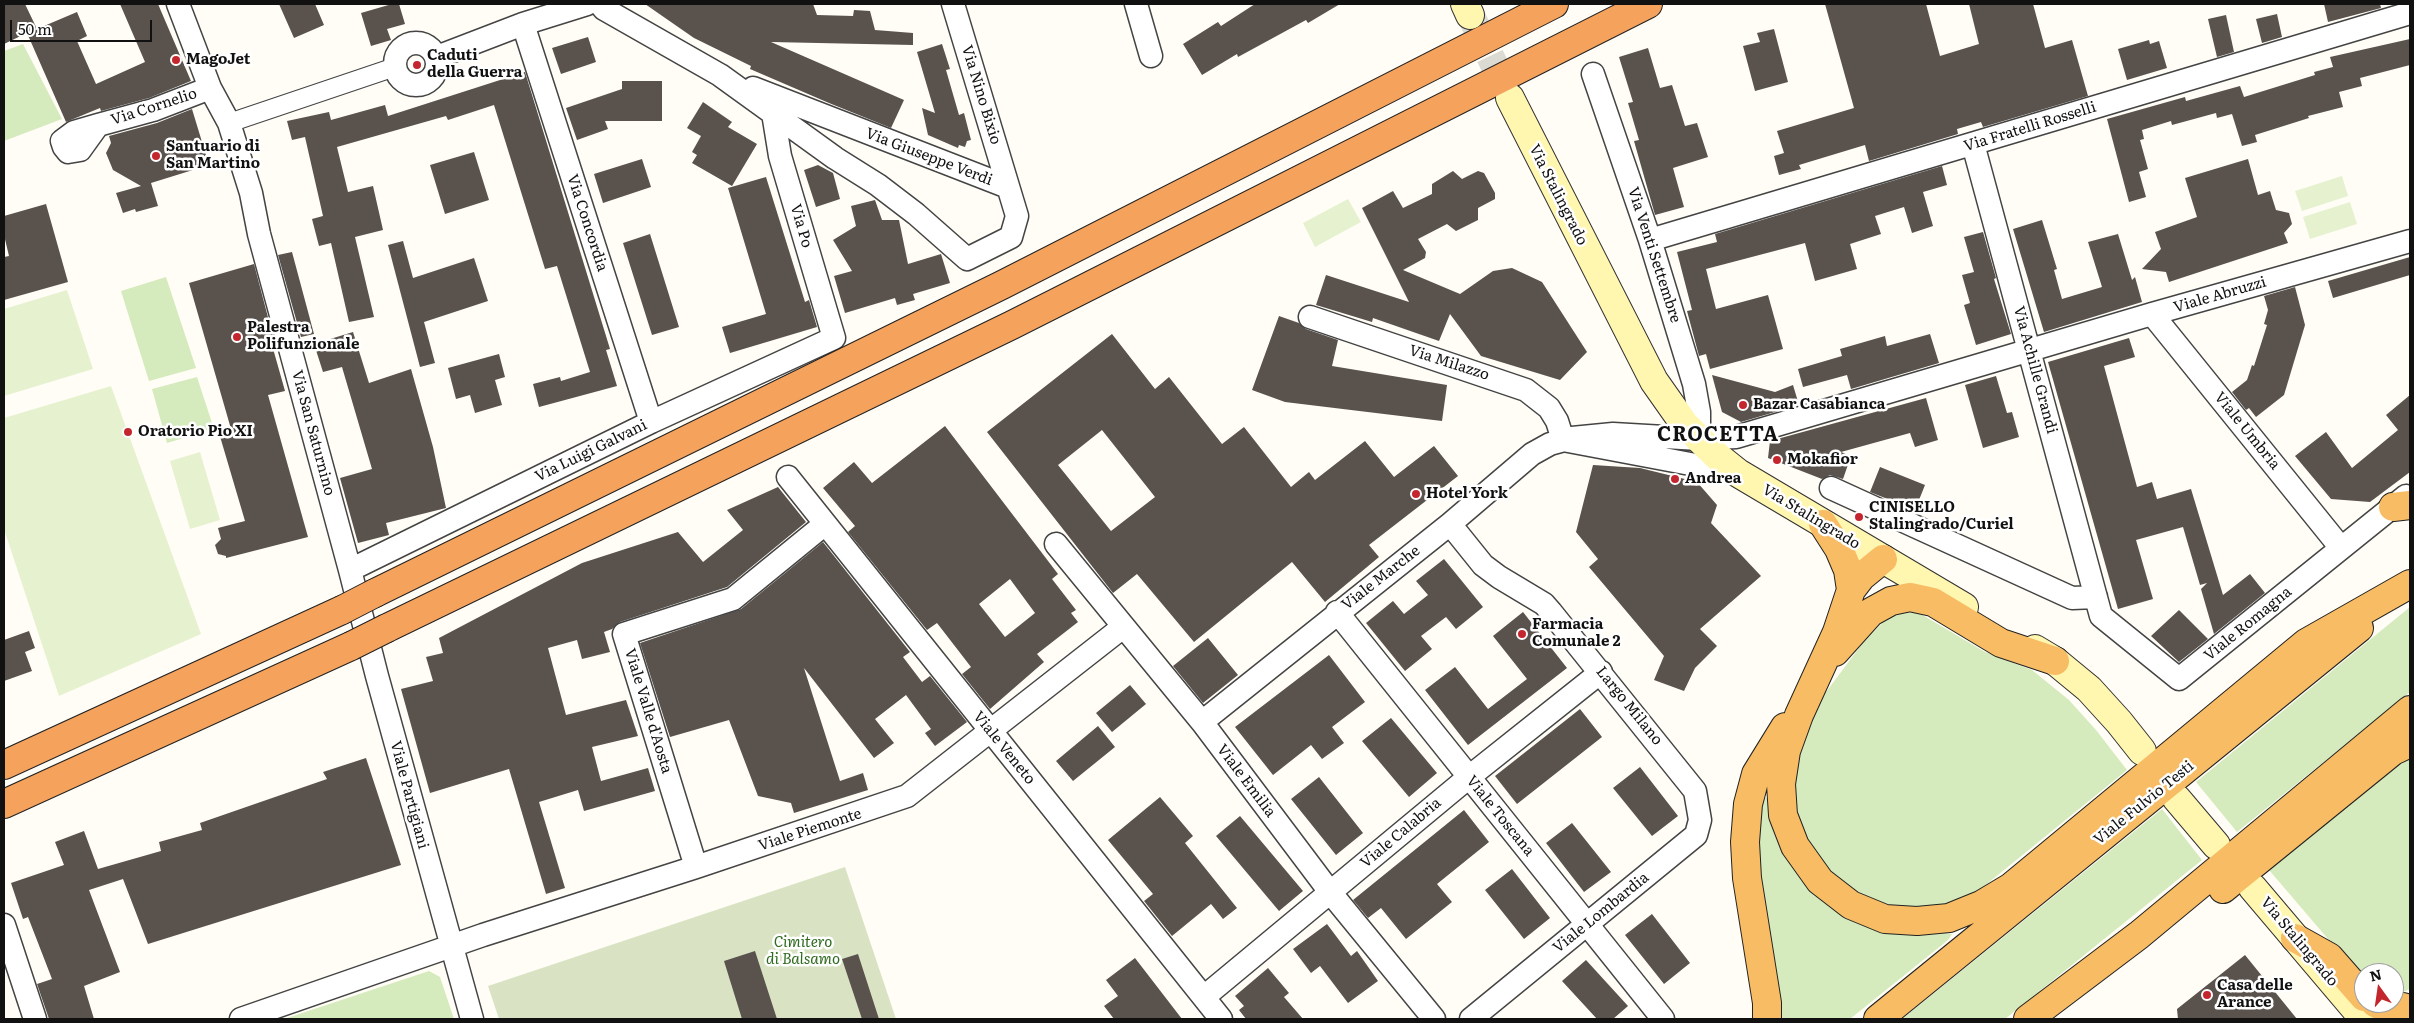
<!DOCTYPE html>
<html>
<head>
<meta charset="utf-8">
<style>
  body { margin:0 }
  #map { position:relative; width:2414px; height:1023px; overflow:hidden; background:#fffdf5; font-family:Literata,serif }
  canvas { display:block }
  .frame { position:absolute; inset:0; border:5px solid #111; pointer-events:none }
  .north { position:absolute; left:2354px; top:963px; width:50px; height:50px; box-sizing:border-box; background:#fff; border:1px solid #a0a0a0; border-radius:50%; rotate:346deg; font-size:14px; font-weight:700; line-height:20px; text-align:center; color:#111 }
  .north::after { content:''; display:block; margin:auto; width:18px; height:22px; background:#c4262e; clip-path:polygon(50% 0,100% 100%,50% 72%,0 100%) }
  .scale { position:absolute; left:10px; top:20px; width:142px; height:22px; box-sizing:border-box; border:2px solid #111; border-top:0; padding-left:6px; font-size:15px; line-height:18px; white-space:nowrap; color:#111; -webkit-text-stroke:4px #fff; paint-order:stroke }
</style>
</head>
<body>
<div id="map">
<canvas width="2414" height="1023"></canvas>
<div class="frame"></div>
<div class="north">N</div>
<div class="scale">50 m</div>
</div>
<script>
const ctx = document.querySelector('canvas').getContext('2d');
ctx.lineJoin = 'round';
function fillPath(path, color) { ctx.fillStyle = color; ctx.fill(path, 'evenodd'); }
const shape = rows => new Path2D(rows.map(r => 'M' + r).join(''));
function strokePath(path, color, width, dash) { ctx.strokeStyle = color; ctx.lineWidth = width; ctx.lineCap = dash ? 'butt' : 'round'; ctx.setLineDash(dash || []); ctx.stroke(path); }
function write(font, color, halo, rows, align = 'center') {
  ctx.font = font + ' Literata,serif'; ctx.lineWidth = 5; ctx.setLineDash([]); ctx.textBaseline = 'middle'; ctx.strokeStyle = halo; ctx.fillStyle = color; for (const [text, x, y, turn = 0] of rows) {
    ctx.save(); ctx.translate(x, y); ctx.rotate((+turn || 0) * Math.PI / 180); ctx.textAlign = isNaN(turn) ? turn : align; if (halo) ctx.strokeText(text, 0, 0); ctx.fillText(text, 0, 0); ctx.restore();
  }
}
const green = shape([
  [23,44,62,119,4,141,4,51],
  [166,277,196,368,149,381,121,291],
  [197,377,214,429,167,443,152,389],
  [2410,607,2410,692,2237,832,2196,782],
  [1902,611,1919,613,1985,652,2032,670,2069,700,2096,730,2127,770,1956,909,1901,914,1836,882,1802,835,1792,803,1802,724,1862,644,1887,618],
  [2410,754,2410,989,2394,996,2394,973,2364,973,2364,981,2269,870],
  [1761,798,1771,798,1796,867,1940,932,1952,934,1948,940,1850,1019,1777,1019,1755,859],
  [2162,809,2202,860,2005,1019,1902,1019],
  [429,971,440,977,454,1019,284,1019]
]);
const cemetery = shape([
  [845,867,896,1019,499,1019,488,986]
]);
const pitch = shape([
  [2342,176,2348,196,2302,211,2295,191],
  [1348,199,1361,222,1315,247,1303,223],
  [2350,202,2357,224,2310,239,2303,217],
  [67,290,93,369,4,396,4,309],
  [111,386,201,634,59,696,4,529,4,418],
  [200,452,220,520,190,529,170,461]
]);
const building = shape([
  [4,4,25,4,37,29,77,12,87,36,77,41,96,84,145,62,120,4,158,4,191,81,149,98,101,111,100,108,66,122,27,33,4,44],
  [279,4,315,4,324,25,294,38],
  [392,4,399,4,405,24,387,29,391,40,371,46,361,13],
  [645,4,813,4,817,15,853,16,854,10,870,11,875,30,913,33,913,45,771,42,904,100,891,128,829,103,750,69,751,66,694,38],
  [1255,4,1340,4,1308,23,1306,20,1238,57,1237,54,1202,75,1183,44,1218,22,1221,26],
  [1825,4,1926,4,1940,56,1979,44,1969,4,2033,4,2045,48,2072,40,2088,96,1983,127,1981,122,1957,129,1958,134,1869,161,1865,145,1799,165,1801,169,1779,175,1774,156,1784,153,1777,131,1854,108],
  [2324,4,2380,4,2381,8,2328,22],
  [2277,14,2282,37,2262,43,2256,19],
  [2226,15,2234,52,2217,57,2208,19],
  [1774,29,1788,82,1755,91,1743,46,1760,42,1757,33],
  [588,37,596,62,561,74,552,48],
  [2410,39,2410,65,2360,78,2362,86,2339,92,2343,107,2308,116,2309,118,2255,135,2257,142,2242,146,2232,114,2217,118,2216,113,2172,125,2171,121,2142,130,2144,139,2140,140,2148,169,2139,172,2146,197,2129,202,2107,119,2185,97,2186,101,2240,86,2244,97,2315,75,2314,72,2333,67,2330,57],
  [2149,40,2150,44,2159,41,2167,68,2127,80,2118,49],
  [942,44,950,69,946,70,959,115,964,113,971,140,967,141,965,147,959,145,958,148,928,135,922,108,935,113,917,52],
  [1648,48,1660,88,1672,85,1685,126,1697,123,1708,157,1673,168,1684,207,1655,215,1634,141,1639,140,1628,103,1633,102,1619,57],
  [525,72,610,349,606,350,617,386,539,407,533,384,560,377,561,381,590,372,557,266,545,269,494,105,448,120,446,116,337,147,348,192,373,186,383,230,355,237,374,317,349,322,331,243,319,246,312,219,323,216,305,137,292,140,287,121,329,112,331,120,385,105,388,116],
  [622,81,662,81,662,121,605,121,608,129,577,140,566,108,622,89],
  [703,102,732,122,728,127,757,144,732,186,692,163,697,155,692,152,701,136,687,128],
  [192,109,209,165,151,183,158,206,136,212,135,209,123,213,116,193,141,186,113,170,106,153,111,143,109,136,157,123],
  [474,152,489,200,445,214,430,165],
  [642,159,651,187,603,203,594,174],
  [2248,159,2258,195,2270,191,2276,210,2289,213,2292,224,2284,233,2288,243,2169,282,2166,272,2142,269,2161,249,2155,232,2197,217,2185,178],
  [818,165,833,173,840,199,816,207,804,170],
  [1942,166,1947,185,1923,192,1933,226,1912,233,1904,207,1875,216,1881,234,1850,244,1857,269,1815,281,1805,243,1706,269,1716,309,1768,295,1783,349,1710,369,1706,354,1699,356,1687,311,1692,310,1677,252,1717,242,1715,234],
  [1453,171,1462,179,1478,171,1484,173,1495,193,1495,199,1478,208,1478,220,1456,231,1447,224,1418,239,1426,252,1425,258,1403,270,1460,294,1493,271,1512,268,1542,282,1587,352,1560,380,1481,356,1450,314,1439,341,1373,318,1372,322,1316,305,1326,275,1409,302,1362,208,1393,191,1403,208,1432,194,1432,184],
  [766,177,805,302,809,300,817,327,730,353,722,327,766,314,728,188],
  [875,200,882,220,899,220,908,264,941,254,950,283,913,294,915,300,897,305,895,298,845,313,834,276,852,271,833,240,856,226,851,206],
  [46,204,68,282,4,300,4,257,9,256,4,235,4,216],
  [2042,220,2057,269,2054,270,2062,299,2102,287,2088,242,2118,234,2132,280,2135,277,2142,302,2044,332,2013,229],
  [1983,232,1996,278,1994,279,2011,334,1976,345,1964,305,1970,303,1962,275,1974,272,1964,237],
  [650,234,679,327,652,335,623,243],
  [403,241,413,278,474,258,488,301,424,322,435,363,420,367,388,245],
  [292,252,314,334,301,337,278,255],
  [2410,257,2410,275,2333,298,2328,281],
  [254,264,275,344,272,345,285,391,268,395,308,537,226,558,226,556,218,554,215,545,221,539,218,528,245,521,219,433,231,429,189,283],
  [2295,287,2305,325,2284,395,2256,417,2249,408,2246,410,2232,392,2247,380,2252,365,2254,366,2267,325,2264,324,2268,310,2264,296],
  [1279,316,1299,323,1306,329,1338,340,1332,366,1447,385,1442,421,1285,402,1252,390],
  [353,332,369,383,411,369,433,447,446,508,386,523,389,535,358,543,340,478,372,469,342,367,323,372,314,344],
  [1112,334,1155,389,1169,377,1222,444,1244,427,1291,487,1309,472,1315,480,1365,441,1394,477,1434,446,1458,476,1369,545,1379,557,1325,602,1292,562,1194,642,1137,574,1113,593,987,432],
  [1102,430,1155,497,1111,531,1058,465],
  [1930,334,1939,363,1851,389,1847,375,1803,387,1798,369,1842,356,1840,349,1885,336,1887,346],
  [2129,338,2135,357,2104,366,2137,487,2152,482,2157,499,2191,489,2223,595,2250,574,2265,593,2214,634,2201,589,2207,583,2200,585,2183,527,2136,540,2153,599,2118,609,2048,362],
  [499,354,505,377,495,380,502,405,475,413,470,395,456,399,448,368],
  [1712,375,1775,392,1793,385,1799,405,1741,422,1722,412],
  [1996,376,2007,413,2012,412,2019,437,1983,448,1965,385],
  [2410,395,2410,472,2370,502,2331,499,2295,456,2326,432,2352,468,2398,430,2386,415],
  [1926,398,1938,440,1915,447,1910,433,1841,452,1851,456,1843,479,1830,475,1822,479,1768,458,1770,441],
  [945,426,1058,574,1052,579,1076,610,1071,613,1078,622,1037,654,1044,662,990,709,962,674,971,667,937,623,927,630,848,532,855,526,823,488,854,462,872,483],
  [1010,579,1035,613,1005,637,979,604],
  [1593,465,1640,468,1697,482,1717,505,1711,523,1761,576,1700,629,1717,646,1695,668,1684,691,1654,680,1664,656,1589,567,1598,559,1576,532],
  [1880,467,1925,485,1915,510,1870,492],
  [778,487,806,522,727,587,620,622,612,629,604,632,610,652,582,659,577,640,548,648,566,715,626,700,638,736,592,747,601,781,648,768,655,791,584,811,578,790,539,802,565,888,546,894,509,769,430,793,401,689,433,681,426,657,443,653,439,638,582,563,678,532,703,562,743,530,727,510],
  [823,542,910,652,903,657,922,682,930,676,967,722,935,746,925,733,931,729,906,695,875,719,894,743,874,758,804,668,840,781,863,773,868,790,794,813,791,803,758,796,729,720,670,737,640,643,741,609],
  [1444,559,1483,607,1456,629,1446,617,1421,636,1432,649,1405,671,1366,623,1393,601,1404,614,1428,595,1416,581],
  [2179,610,2208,639,2179,662,2151,636],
  [1523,612,1567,668,1468,745,1425,690,1455,667,1488,709,1527,679,1493,636],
  [29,631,35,648,25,652,32,671,4,681,4,640],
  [1208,638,1238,675,1203,703,1173,666],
  [1329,655,1365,702,1332,727,1344,743,1322,759,1311,745,1273,775,1235,727],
  [1130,685,1146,704,1112,732,1096,713],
  [1580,709,1602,737,1517,804,1495,776],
  [1391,718,1437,773,1409,797,1362,741],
  [1098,726,1115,747,1073,781,1056,761],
  [366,758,401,865,148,944,123,879,89,890,120,972,84,986,94,1019,49,1019,37,984,52,979,28,917,23,919,11,883,64,865,55,842,84,831,98,869,161,851,159,842,202,830,200,823,327,779,323,772],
  [1640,767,1678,816,1652,836,1613,788],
  [1319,777,1363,833,1336,855,1291,799],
  [1160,797,1193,836,1185,843,1237,908,1223,919,1211,904,1172,936,1144,901,1153,894,1108,840],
  [1464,810,1489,842,1437,884,1452,902,1406,939,1381,908,1368,918,1353,900],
  [1240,816,1303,891,1279,911,1216,836],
  [1572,823,1611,872,1584,892,1546,843],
  [1512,869,1550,918,1524,939,1485,890],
  [1652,914,1690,963,1664,984,1625,935],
  [1327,924,1351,956,1357,951,1378,981,1348,1003,1320,966,1311,973,1293,949],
  [755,951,777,1019,742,1019,724,961],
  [858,954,879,1019,862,1019,842,959],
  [2245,955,2297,1019,2178,1019,2177,1009],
  [1135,958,1182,1019,1114,1019,1104,1006,1118,996,1106,980],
  [1586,960,1628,1006,1613,1019,1597,1019,1562,981],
  [1268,968,1289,993,1284,997,1303,1019,1246,1019,1239,1010,1244,1006,1235,996]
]);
const secondaryTunnel = shape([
  [1472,18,1510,98]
]);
const pedestrian = shape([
  [229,123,395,67]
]);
const minor = shape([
  [178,4,210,88,229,123,251,193,259,234,350,570,377,676,472,1019],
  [600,4,604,9,720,75,835,158,878,185,916,214,967,259,1011,237,1017,216,953,4],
  [1136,4,1151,56],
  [523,24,651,422],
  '395 64a21 21 0 1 1 42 0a21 21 0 1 1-42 0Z',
  [437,57,523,24,587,4],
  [1593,74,1650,240,1694,384,1699,412,1699,439],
  [753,88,1008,187],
  [98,125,80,150,68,152,64,147,62,141,74,132,98,125,153,110,210,88],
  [1973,144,2101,616,2179,679,2406,496],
  [1650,240,2410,13],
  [2152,314,2341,548],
  [1310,317,1526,390,1549,408,1557,421,1563,440,1738,473],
  [788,477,1221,1019],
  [1831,488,2072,598,2096,597],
  [1450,524,1483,565,1499,577,1544,604,1551,612,1695,791,1700,820,1696,835,1471,1019],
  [1056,544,1202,722,1330,892,1434,1019],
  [350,570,651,422,834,338,780,156,773,113],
  [1337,612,1663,1019],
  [1202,722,1450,524,1532,454,1550,444,1572,438,1613,434,1699,439,1736,437,2152,314,2410,241],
  [696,867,624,634,733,599,825,524],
  [4,925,35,1019],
  [1204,997,1469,777,1601,672],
  [241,1019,483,935,696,867,907,796,1123,627]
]);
const secondary = shape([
  [1465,4,1470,15],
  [1510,98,1654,381,1685,425,1718,457,1738,473,1964,607],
  [2035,649,2055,661,2089,689,2119,722,2142,751],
  [2177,799,2216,845],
  [2253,888,2364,1019]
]);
const trunk = shape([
  [2393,507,2410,505],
  [1823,524,1839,549,1848,570,1851,590],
  [1883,559,1861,577,1851,590,1837,632,1799,715,1786,751,1781,784,1783,815,1795,846,1820,881,1851,905,1885,919,1917,921,1949,918,1981,905,2011,887,2306,643,2410,584],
  [1835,652,1871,612,1891,601,1910,597,1933,602,2001,643,2055,661],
  [2223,889,2393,751,2410,743],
  [2295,938,2329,957,2364,997],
  [2375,1003,2381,1006,2403,1007],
  [1767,1019,1767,1003,1747,878,1745,842,1748,804,1756,774,1785,727],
  [1878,1019,2359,628],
  [2028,1019,2139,935,2410,710]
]);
const motorway = shape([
  [375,593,1002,285,1554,4],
  [387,628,1012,325,1648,4],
  [4,765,342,610],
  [4,804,351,646]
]);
const motorwayBridge = shape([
  [342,610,375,593],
  [351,646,387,628]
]);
const markers = [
  [176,60,5,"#c4262e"],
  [417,65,5,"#c4262e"],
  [156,156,5,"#c4262e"],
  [237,337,5,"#c4262e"],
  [1743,405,5,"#c4262e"],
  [128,432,5,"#c4262e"],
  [1777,460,5,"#c4262e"],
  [1675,479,5,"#c4262e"],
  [1416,494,5,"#c4262e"],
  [1859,517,5,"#c4262e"],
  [1522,634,5,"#c4262e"],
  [2207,995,5,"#c4262e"]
];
const poiNames = [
  ["Caduti",427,56],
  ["della Guerra",427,73],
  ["MagoJet",186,60],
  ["Santuario di",166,147],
  ["San Martino",166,164],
  ["Palestra",247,328],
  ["Polifunzionale",247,345],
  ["Bazar Casabianca",1753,405],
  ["Oratorio Pio XI",138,432],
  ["Mokafior",1787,460],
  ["Andrea",1685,479],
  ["Hotel York",1426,494],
  ["CINISELLO",1869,508],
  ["Stalingrado/Curiel",1869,525],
  ["Farmacia",1532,625],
  ["Comunale 2",1532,642],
  ["Casa delle",2217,986],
  ["Arance",2217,1003]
];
const streetNames = [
  ["Via Nino Bixio",981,95,73],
  ["Via Cornelio",154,107,-18],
  ["Via Fratelli Rosselli",2030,127,-17],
  ["Via Giuseppe Verdi",929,157,21],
  ["Via Stalingrado",1558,195,63],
  ["Via Concordia",587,223,72],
  ["Via Po",801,226,74],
  ["Via Venti Settembre",1654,255,72],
  ["Viale Abruzzi",2220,295,-16],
  ["Via Milazzo",1449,363,18],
  ["Via Achille Grandi",2035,370,75],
  ["Viale Umbria",2247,431,51],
  ["Via San Saturnino",313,433,75],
  ["Via Luigi Galvani",591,451,-26],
  ["Via Stalingrado",1811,517,31],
  ["Viale Marche",1381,578,-38],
  ["Viale Romagna",2248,624,-39],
  ["Largo Milano",1629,706,51],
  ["Viale Valle d'Aosta",648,711,73],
  ["Viale Veneto",1004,748,51],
  ["Viale Emilia",1246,781,53],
  ["Viale Partigiani",409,795,75],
  ["Viale Fulvio Testi",2144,803,-39],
  ["Viale Toscana",1500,816,51],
  ["Viale Piemonte",810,830,-18],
  ["Viale Calabria",1401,833,-40],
  ["Viale Lombardia",1601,913,-39],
  ["Via Stalingrado",2299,942,50]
];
const parkNames = [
  ["Cimitero",803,943],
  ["di Balsamo",803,960]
];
const districtNames = [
  ["CROCETTA",1718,435]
];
fillPath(green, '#d5ebbd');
fillPath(cemetery, '#d9e3c4');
fillPath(pitch, '#e6f2cf');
fillPath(building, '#5a524d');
strokePath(secondaryTunnel, '#dbdad3', 28, [28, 14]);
strokePath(pedestrian, '#444', 20);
strokePath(minor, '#444', 25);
strokePath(secondary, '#333', 30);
strokePath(trunk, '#222', 30);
strokePath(motorway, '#222', 30);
strokePath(pedestrian, '#fff', 18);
strokePath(minor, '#fff', 22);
strokePath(secondary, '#fff6b0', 28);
strokePath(trunk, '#f7bc64', 28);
strokePath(motorway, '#f5a25d', 28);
strokePath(motorwayBridge, '#222', 30, []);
strokePath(motorwayBridge, '#f5a25d', 28);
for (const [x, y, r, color] of markers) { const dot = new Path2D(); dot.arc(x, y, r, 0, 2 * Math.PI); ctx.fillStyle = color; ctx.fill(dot); strokePath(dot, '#fff', 2); }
write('bold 15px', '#111', '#fff', poiNames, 'left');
write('15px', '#111', '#fff', streetNames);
write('italic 15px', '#2f6b1f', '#fff', parkNames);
ctx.letterSpacing = '1px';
write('bold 20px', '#111', '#fff', districtNames);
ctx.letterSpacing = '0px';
</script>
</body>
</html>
